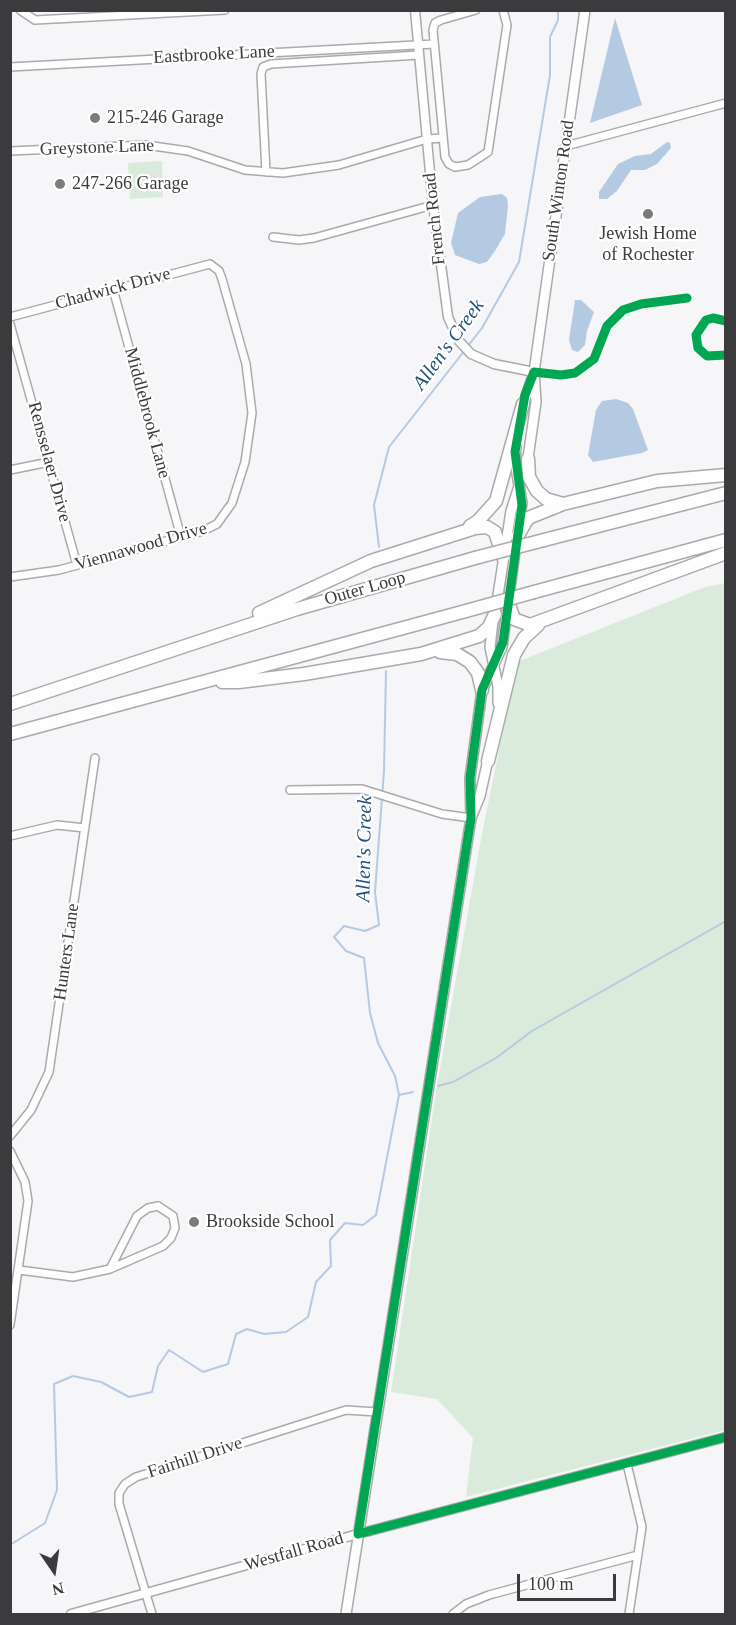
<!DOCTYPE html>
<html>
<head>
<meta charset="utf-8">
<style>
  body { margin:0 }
  #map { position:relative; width:736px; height:1625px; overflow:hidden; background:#f6f5f8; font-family:Georgia,serif }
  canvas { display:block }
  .frame { position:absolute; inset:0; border:12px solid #3b3a3c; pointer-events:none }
  .north { position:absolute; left:24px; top:1541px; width:60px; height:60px; -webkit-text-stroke:4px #fff; paint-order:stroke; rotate:167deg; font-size:16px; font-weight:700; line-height:24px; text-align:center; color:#3b3a3c }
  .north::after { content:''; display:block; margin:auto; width:21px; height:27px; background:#3b3a3c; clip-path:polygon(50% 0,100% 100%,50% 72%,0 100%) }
  .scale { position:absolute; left:517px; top:1574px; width:99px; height:27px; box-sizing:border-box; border:3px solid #3b3a3c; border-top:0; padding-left:8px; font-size:18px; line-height:21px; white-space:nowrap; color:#3b3a3c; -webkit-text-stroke:4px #fff; paint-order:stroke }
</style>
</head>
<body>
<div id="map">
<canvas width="736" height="1625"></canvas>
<div class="frame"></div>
<div class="north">N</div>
<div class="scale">100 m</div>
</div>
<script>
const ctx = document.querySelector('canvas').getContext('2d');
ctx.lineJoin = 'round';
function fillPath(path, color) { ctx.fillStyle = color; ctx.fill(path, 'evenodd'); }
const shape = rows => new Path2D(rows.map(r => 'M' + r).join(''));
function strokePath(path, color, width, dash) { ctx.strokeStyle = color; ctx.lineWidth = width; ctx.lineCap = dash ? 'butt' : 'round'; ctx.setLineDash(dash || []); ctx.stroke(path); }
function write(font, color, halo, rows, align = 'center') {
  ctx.font = font + ' Georgia,serif'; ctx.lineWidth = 4.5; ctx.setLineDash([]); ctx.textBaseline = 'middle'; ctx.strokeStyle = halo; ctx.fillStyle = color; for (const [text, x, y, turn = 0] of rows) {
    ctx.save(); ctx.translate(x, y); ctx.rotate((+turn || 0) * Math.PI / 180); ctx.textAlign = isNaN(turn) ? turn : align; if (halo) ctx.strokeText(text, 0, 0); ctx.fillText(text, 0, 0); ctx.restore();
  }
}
const green = shape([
  [162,161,163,197,130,199,128,163],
  [725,583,725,1430,466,1497,473,1438,437,1399,391,1392,436,1091,481,839,517,662,705,587]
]);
const water = shape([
  [615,18,642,105,590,123],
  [667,142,670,143,671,148,657,164,645,170,631,170,617,191,607,199,599,199,599,192,618,164,635,156,651,154],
  [502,194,507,198,508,206,505,234,495,251,487,262,479,264,455,255,451,243,458,213,480,197],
  [575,300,581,300,594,312,587,331,585,345,578,352,572,350,569,340],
  [616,399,628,403,633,409,648,450,642,453,593,462,588,455,596,410,602,401]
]);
const stream = shape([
  [468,346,482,328,519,262,550,75,550,37,558,20,558,10],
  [379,547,374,505,389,447,465,350],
  [438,1086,453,1082,496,1058,532,1031,726,921],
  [399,1095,413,1092],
  [10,1545,45,1523,57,1490,54,1384,73,1376,101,1382,129,1397,152,1392,158,1366,169,1350,203,1372,228,1364,236,1334,247,1329,264,1334,286,1332,308,1317,316,1282,331,1266,330,1240,345,1223,363,1225,376,1215,399,1095,395,1076,378,1043,370,1013,364,958,346,951,334,937,344,926,365,931,379,925,375,892,384,771,386,671]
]);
const minor = shape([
  [20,10,35,20,225,10],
  [476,10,441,20,435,23,433,30,445,157,449,164,455,167,468,165,488,152,507,25,503,10],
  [10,67,434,44],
  [566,146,726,103],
  [10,151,146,145,188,151,245,170,283,173,339,165,427,139,443,138],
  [266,172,261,74,263,67,271,64,419,55],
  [273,237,299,240,314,238,433,205],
  [113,289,181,537],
  [10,317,210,264,219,271,222,279,246,364,252,413,245,462,232,503,217,524,203,531,59,570,10,577],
  [10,324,77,565],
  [10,470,49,462],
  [290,790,362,789,442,814,471,818],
  [10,836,57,825,85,828],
  [10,1136,31,1110,49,1072,95,758],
  [10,1151,25,1182,28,1201,10,1325],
  [158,1206,173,1216,175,1228,171,1238,163,1246,110,1269,137,1216,148,1208,158,1206],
  [19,1270,73,1277,110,1269],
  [627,1464,642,1527,629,1614],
  [152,1614,119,1504,119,1493,125,1484,136,1477,346,1410,377,1412],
  [453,1614,466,1604,489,1595,638,1555]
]);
const tertiary = shape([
  [415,10,433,205,448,317,459,341,471,354,494,364,534,372],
  [71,1614,358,1534,726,1437]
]);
const secondary = shape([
  [522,409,534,372,585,10],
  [516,447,515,462,522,503,518,531],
  [527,465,536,402,534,372],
  [496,608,511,511,519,486],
  [493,621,490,647,498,686,498,703],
  [471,818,480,796,489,755],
  [346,1614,471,818,470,778,482,690,502,647,516,544]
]);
const motorway = shape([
  [528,459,529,477,537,491,546,499,563,504],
  [470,526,478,521,496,501,523,404],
  [517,537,528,518,563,504,657,481,726,475],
  [544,540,726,493],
  [534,592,726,540],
  [508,602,514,619,530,625,726,553],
  [259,613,371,561,475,528,487,527,495,532,503,557],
  [440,652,457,654,470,662,478,673,482,690],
  [222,682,239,682,304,674,421,654,479,636,489,627,495,614],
  [10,704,297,609,475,558],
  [10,734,466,611],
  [488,761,514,655,524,638,538,625]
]);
const motorwayBridge = shape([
  [475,558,544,540],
  [466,611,534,592]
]);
const bus1 = shape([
  [726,321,713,318,706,320,696,335,698,348,707,356,726,355],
  [534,372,561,375,575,373,594,359,607,326,623,310,641,304,687,298],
  [358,1534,471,818,470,778,482,690,503,642,522,505,515,452,525,395,534,372],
  [358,1534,726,1437]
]);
const markers = [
  [95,118,6,"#7c7b7e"],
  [60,184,6,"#7c7b7e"],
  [648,214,6,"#7c7b7e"],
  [194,1222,6,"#7c7b7e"]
];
const streetNames = [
  ["Eastbrooke Lane",214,55,-3],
  ["Greystone Lane",97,148,-2],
  ["South Winton Road",559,191,-82],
  ["French Road",435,219,-96],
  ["Chadwick Drive",113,289,-15],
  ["Middlebrook Lane",147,413,75],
  ["Rensselaer Drive",49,462,75],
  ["Viennawood Drive",141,547,-16],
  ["Outer Loop",365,589,-16],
  ["Hunters Lane",67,952,-82],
  ["Fairhill Drive",195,1458,-18],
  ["Westfall Road",294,1552,-16]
];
const poiNames = [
  ["215-246 Garage",107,118],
  ["247-266 Garage",72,184],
  ["Jewish Home",648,234,"center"],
  ["of Rochester",648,255,"center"],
  ["Brookside School",206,1222]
];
const waterNames = [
  ["Allen's Creek",449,345,-54],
  ["Allen's Creek",365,849,-89]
];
fillPath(green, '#daebdb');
fillPath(water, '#b4cae2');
strokePath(stream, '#b4cae2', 2);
strokePath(minor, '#aaa9ac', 10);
strokePath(tertiary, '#aaa9ac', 11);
strokePath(secondary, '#aaa9ac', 12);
strokePath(motorway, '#aaa9ac', 15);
strokePath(minor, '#fefefe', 7);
strokePath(tertiary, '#fefefe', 8);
strokePath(secondary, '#fefefe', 9);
strokePath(motorway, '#fefefe', 12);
strokePath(motorwayBridge, '#aaa9ac', 15, []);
strokePath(motorwayBridge, '#fefefe', 12);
strokePath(bus1, '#00a651', 9);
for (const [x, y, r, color] of markers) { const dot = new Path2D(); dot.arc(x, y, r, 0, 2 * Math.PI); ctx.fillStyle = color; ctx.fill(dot); strokePath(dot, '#fff', 2); }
write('18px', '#3b3a3c', '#fff', streetNames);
write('18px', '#3b3a3c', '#fff', poiNames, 'left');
write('italic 20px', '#20507c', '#fff', waterNames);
</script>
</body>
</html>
